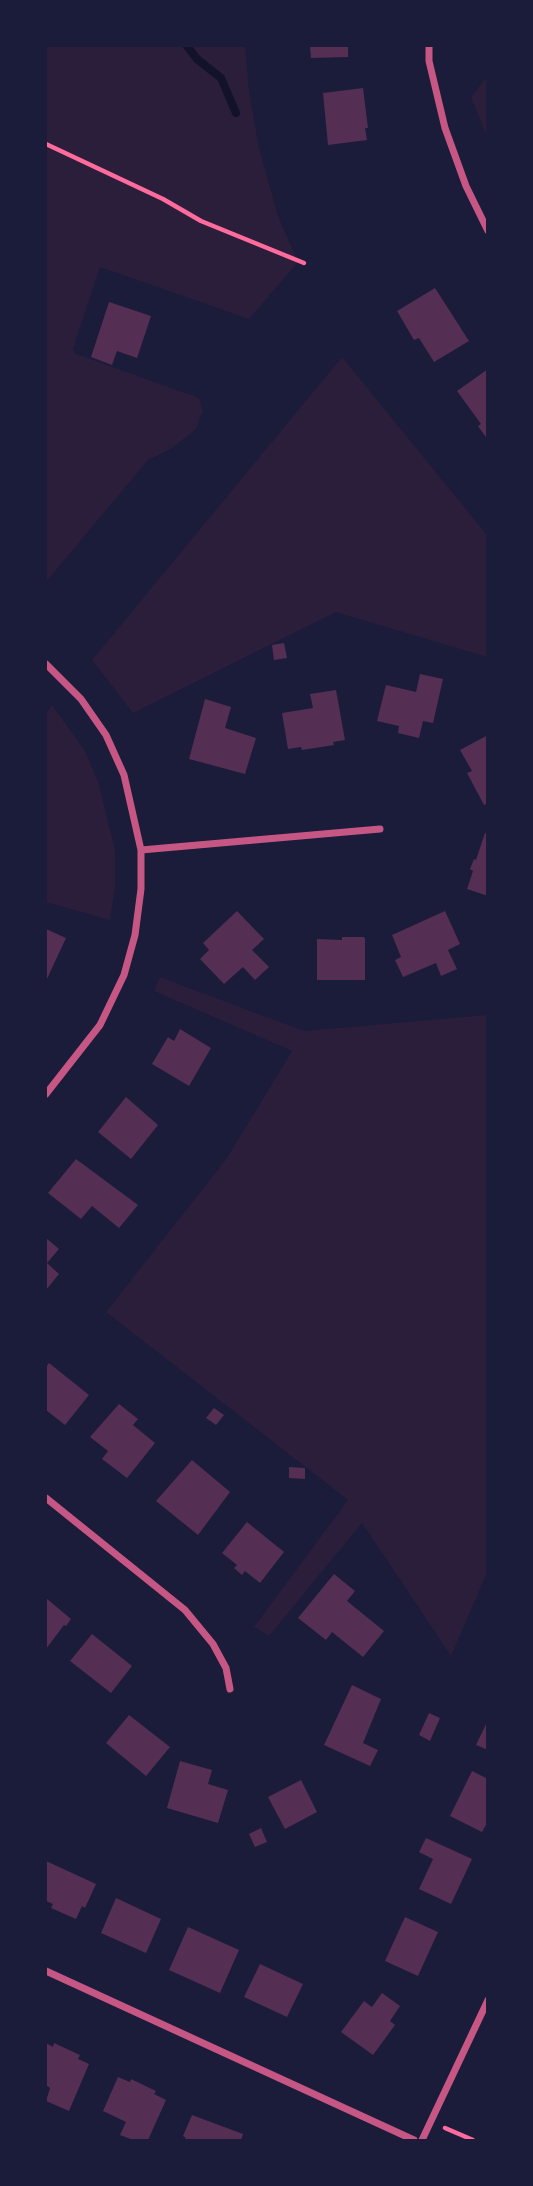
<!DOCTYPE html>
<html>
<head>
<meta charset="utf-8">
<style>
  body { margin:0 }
  #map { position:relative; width:533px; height:2186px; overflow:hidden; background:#1b1b3a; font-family:"Work Sans",sans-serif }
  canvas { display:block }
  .frame { position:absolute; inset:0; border:47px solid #1b1b3a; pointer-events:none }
</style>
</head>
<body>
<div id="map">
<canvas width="533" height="2186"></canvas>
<div class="frame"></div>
</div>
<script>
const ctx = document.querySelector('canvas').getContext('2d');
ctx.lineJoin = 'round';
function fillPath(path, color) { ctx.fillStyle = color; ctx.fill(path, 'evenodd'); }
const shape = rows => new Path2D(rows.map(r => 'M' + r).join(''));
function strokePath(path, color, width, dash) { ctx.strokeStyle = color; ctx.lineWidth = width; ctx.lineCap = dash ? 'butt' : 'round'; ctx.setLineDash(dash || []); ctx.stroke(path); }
const green = shape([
  [46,46,245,46,249,91,259,148,278,216,298,262,249,319,100,267,73,349,74,353,199,398,203,411,196,429,171,449,148,460,46,582],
  [487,77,487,137,471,97],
  [342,357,487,535,487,657,336,612,133,713,92,660],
  [52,705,85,751,98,781,115,850,115,886,110,920,46,902,46,714],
  [160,977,304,1031,487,1015,487,1573,451,1656,362,1523,269,1636,254,1627,348,1500,106,1312,227,1158,292,1051,154,991]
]);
const stream = shape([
  [187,46,197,59,221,78,236,113]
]);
const building = shape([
  [310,46,348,46,348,57,311,58],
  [363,88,368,128,365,128,367,140,328,145,323,93],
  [435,288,469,341,434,362,419,338,414,340,397,311],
  [109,302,151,316,137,358,117,351,112,365,91,357],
  [488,369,488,440,478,426,481,424,457,391],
  [284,643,287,658,274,660,272,645],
  [420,674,443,679,433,723,423,721,419,738,398,733,399,726,377,721,386,685,416,692],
  [336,690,345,740,333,742,334,745,302,750,301,747,288,749,282,713,313,708,310,694],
  [205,699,231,707,225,728,256,738,245,774,189,759],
  [488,735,488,803,484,805,467,773,472,771,460,750],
  [485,833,488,834,488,896,467,889,473,871,470,869,474,859,476,860],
  [237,911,264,939,252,950,269,967,255,980,243,967,224,984,200,959,209,950,203,943],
  [445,911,460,944,448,950,457,969,441,976,436,963,403,977,395,960,401,957,392,935],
  [46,929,66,938,46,981],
  [342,937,364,937,365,939,365,980,317,980,317,939,342,940],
  [180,1029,211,1048,189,1086,152,1064,168,1037,174,1041],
  [126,1097,158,1125,131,1159,98,1132],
  [76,1159,138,1205,119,1228,92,1206,81,1219,48,1193],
  [46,1238,59,1249,47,1263,59,1274,46,1290],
  [49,1363,89,1395,65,1425,46,1410,46,1367],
  [119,1404,138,1419,133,1425,155,1443,127,1478,102,1459,108,1451,90,1437],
  [214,1408,224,1415,216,1425,206,1418],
  [192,1460,230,1492,198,1535,156,1501],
  [289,1467,305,1468,305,1479,289,1478],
  [247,1522,284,1552,260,1583,245,1571,242,1575,234,1568,237,1565,222,1553],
  [334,1574,355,1591,347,1601,384,1631,363,1657,332,1632,326,1640,298,1618],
  [46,1598,71,1619,66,1626,64,1625,46,1649],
  [92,1634,132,1666,111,1693,70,1661],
  [352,1685,381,1699,363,1743,378,1750,370,1766,324,1745],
  [429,1713,440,1718,430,1741,419,1735],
  [129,1715,170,1747,146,1776,106,1743],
  [488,1720,488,1750,476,1745],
  [180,1761,212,1770,208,1784,228,1790,218,1823,167,1808],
  [472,1771,488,1779,488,1821,482,1832,450,1816],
  [301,1780,317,1812,285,1829,268,1797],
  [261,1828,267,1842,255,1847,249,1834],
  [426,1838,472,1859,451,1904,419,1889,433,1859,419,1852],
  [46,1861,96,1884,85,1908,82,1906,76,1919,51,1908,53,1904,46,1901],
  [116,1898,161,1919,146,1953,101,1933],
  [405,1917,438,1932,418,1976,385,1961],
  [188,1927,239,1950,220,1993,169,1970],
  [260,1964,303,1984,287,2017,244,1997],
  [382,1993,400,2006,390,2021,395,2025,373,2055,341,2032,364,2001,372,2007],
  [46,2043,53,2047,54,2043,80,2055,78,2059,89,2064,69,2111,46,2101,50,2088,46,2085],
  [118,2077,130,2082,131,2079,156,2091,154,2094,166,2100,148,2140,133,2140,120,2135,126,2122,103,2111],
  [192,2115,243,2134,241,2140,184,2140,186,2138,183,2136]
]);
const path = shape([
  [46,144,163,199,201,221,304,263],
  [445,2128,473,2140]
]);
const minor = shape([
  [429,46,429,61,445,128,466,186,488,231],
  [46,664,81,699,106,735,124,775,141,850,141,889,135,935,124,975,100,1025,46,1094],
  [141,850,380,829],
  [46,1498,185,1610,213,1644,226,1668,230,1689],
  [46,1971,414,2140],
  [422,2140,488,2000]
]);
fillPath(green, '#2a1e3b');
strokePath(stream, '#12122b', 8);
fillPath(building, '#542f53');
strokePath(path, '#ff6b9d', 4.5);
strokePath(minor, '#c65784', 7);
</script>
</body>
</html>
